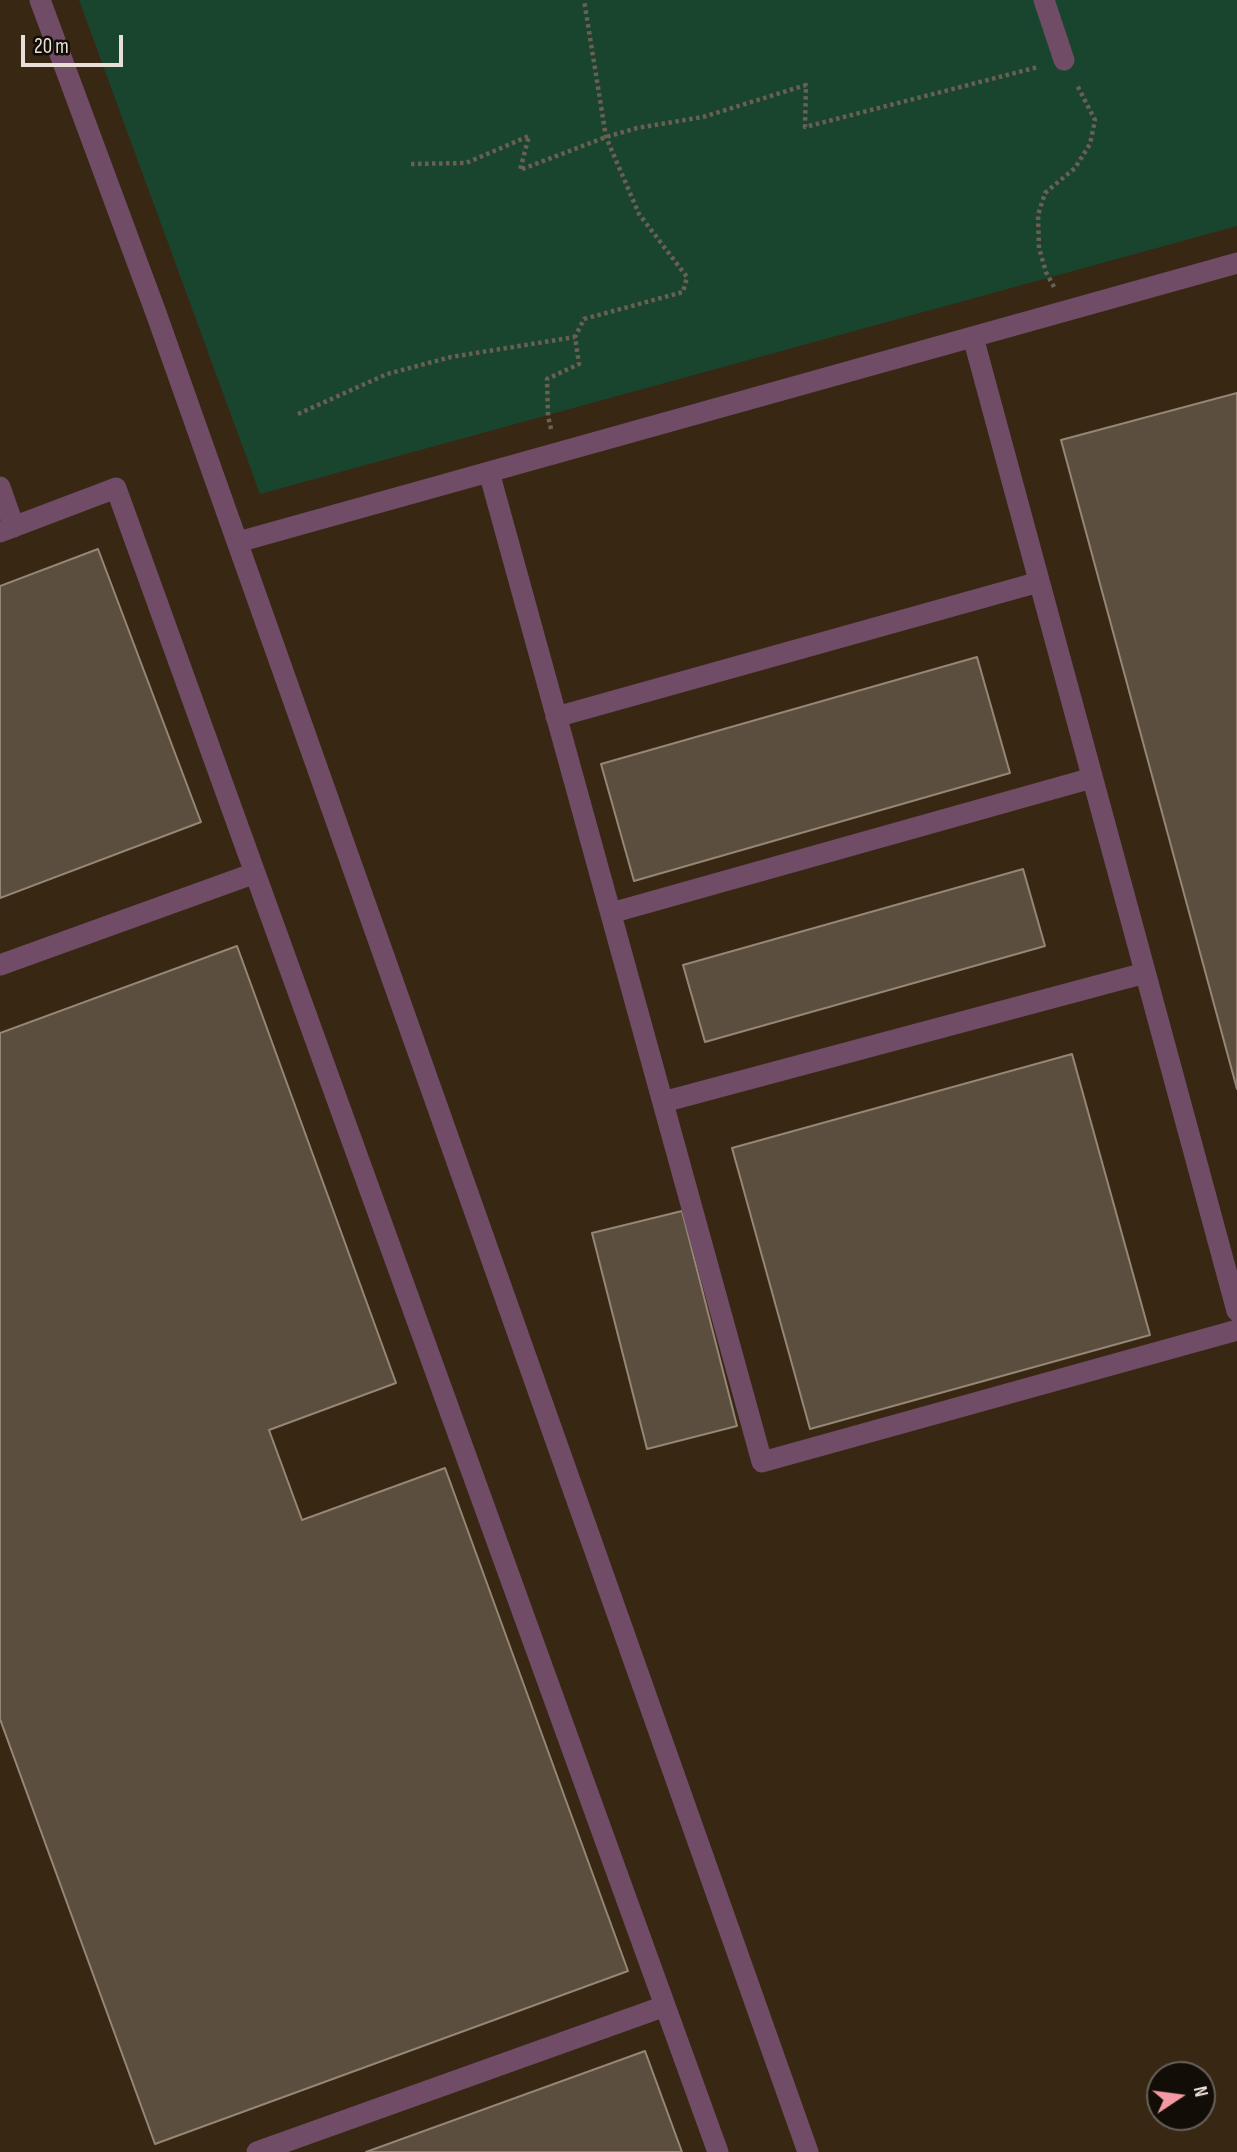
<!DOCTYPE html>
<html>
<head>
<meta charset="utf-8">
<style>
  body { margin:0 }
  #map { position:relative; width:1237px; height:2152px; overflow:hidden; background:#2e2214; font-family:"Sofia Sans Condensed",sans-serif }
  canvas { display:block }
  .north { position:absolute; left:1146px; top:2061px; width:70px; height:70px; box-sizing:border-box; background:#120d07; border:2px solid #68615a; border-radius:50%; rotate:77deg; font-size:19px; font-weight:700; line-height:28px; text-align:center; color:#e8e0d7 }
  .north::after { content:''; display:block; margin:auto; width:24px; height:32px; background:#f49aa2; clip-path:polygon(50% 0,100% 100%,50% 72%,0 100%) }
  .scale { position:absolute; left:21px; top:35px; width:102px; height:32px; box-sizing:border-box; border:4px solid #e8e0d7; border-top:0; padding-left:9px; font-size:21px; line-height:24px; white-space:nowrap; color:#e8e0d7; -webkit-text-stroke:5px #120d07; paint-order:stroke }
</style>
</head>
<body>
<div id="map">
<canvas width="1237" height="2152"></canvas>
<div class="north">N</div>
<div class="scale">20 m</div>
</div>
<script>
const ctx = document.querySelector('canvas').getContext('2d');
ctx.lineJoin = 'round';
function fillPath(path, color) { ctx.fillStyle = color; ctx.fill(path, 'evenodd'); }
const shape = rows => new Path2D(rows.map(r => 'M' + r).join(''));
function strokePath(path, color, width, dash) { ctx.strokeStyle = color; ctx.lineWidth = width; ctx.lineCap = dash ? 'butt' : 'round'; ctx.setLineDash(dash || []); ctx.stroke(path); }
const built = shape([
  [0,0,1237,0,1237,2152,0,2152],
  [1160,2075,1202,2075,1202,2117,1160,2117]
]);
const green = shape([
  [79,0,1237,0,1237,226,260,494]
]);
const building = shape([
  [1237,393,1237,1089,1061,440,1237,393],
  [98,549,201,822,0,898,0,586,98,549],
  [977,657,1010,773,634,881,601,764,977,657],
  [1023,869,1045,946,705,1042,683,965,1023,869],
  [237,946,396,1383,269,1430,302,1520,445,1468,628,1971,155,2144,0,1719,0,1033,237,946],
  [1072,1054,1150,1335,810,1429,732,1148,1072,1054],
  [682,1211,737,1426,647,1449,592,1233,682,1211],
  [645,2051,682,2152,366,2152,645,2051]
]);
const path = shape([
  [411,164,466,163,529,136,520,170,606,137,637,128,703,117,806,85,805,127,1038,67],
  [1054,287,1046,272,1039,248,1038,215,1045,193,1075,168,1090,144,1095,120,1077,85],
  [298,414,387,374,451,357,575,337],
  [551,429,548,416,547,379,579,364,575,337,584,319,683,292,687,277,639,214,606,137,584,0]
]);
const minor = shape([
  [40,0,156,313,808,2152],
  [1044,0,1064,60],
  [973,337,1237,1311],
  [489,472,762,1462,1237,1330],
  [0,487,14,527],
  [0,532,116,488,255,873],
  [238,542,1237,263],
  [556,717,1039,582],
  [611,913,1092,778],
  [0,965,255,873,718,2152],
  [663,1102,1145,973],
  [257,2152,665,2006]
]);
fillPath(built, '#382713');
fillPath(green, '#19452e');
fillPath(building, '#5b4e3e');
strokePath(building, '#958675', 2);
strokePath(path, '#6a5f53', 4.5, [3.5, 3.5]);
strokePath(minor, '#704c67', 21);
</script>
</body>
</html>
